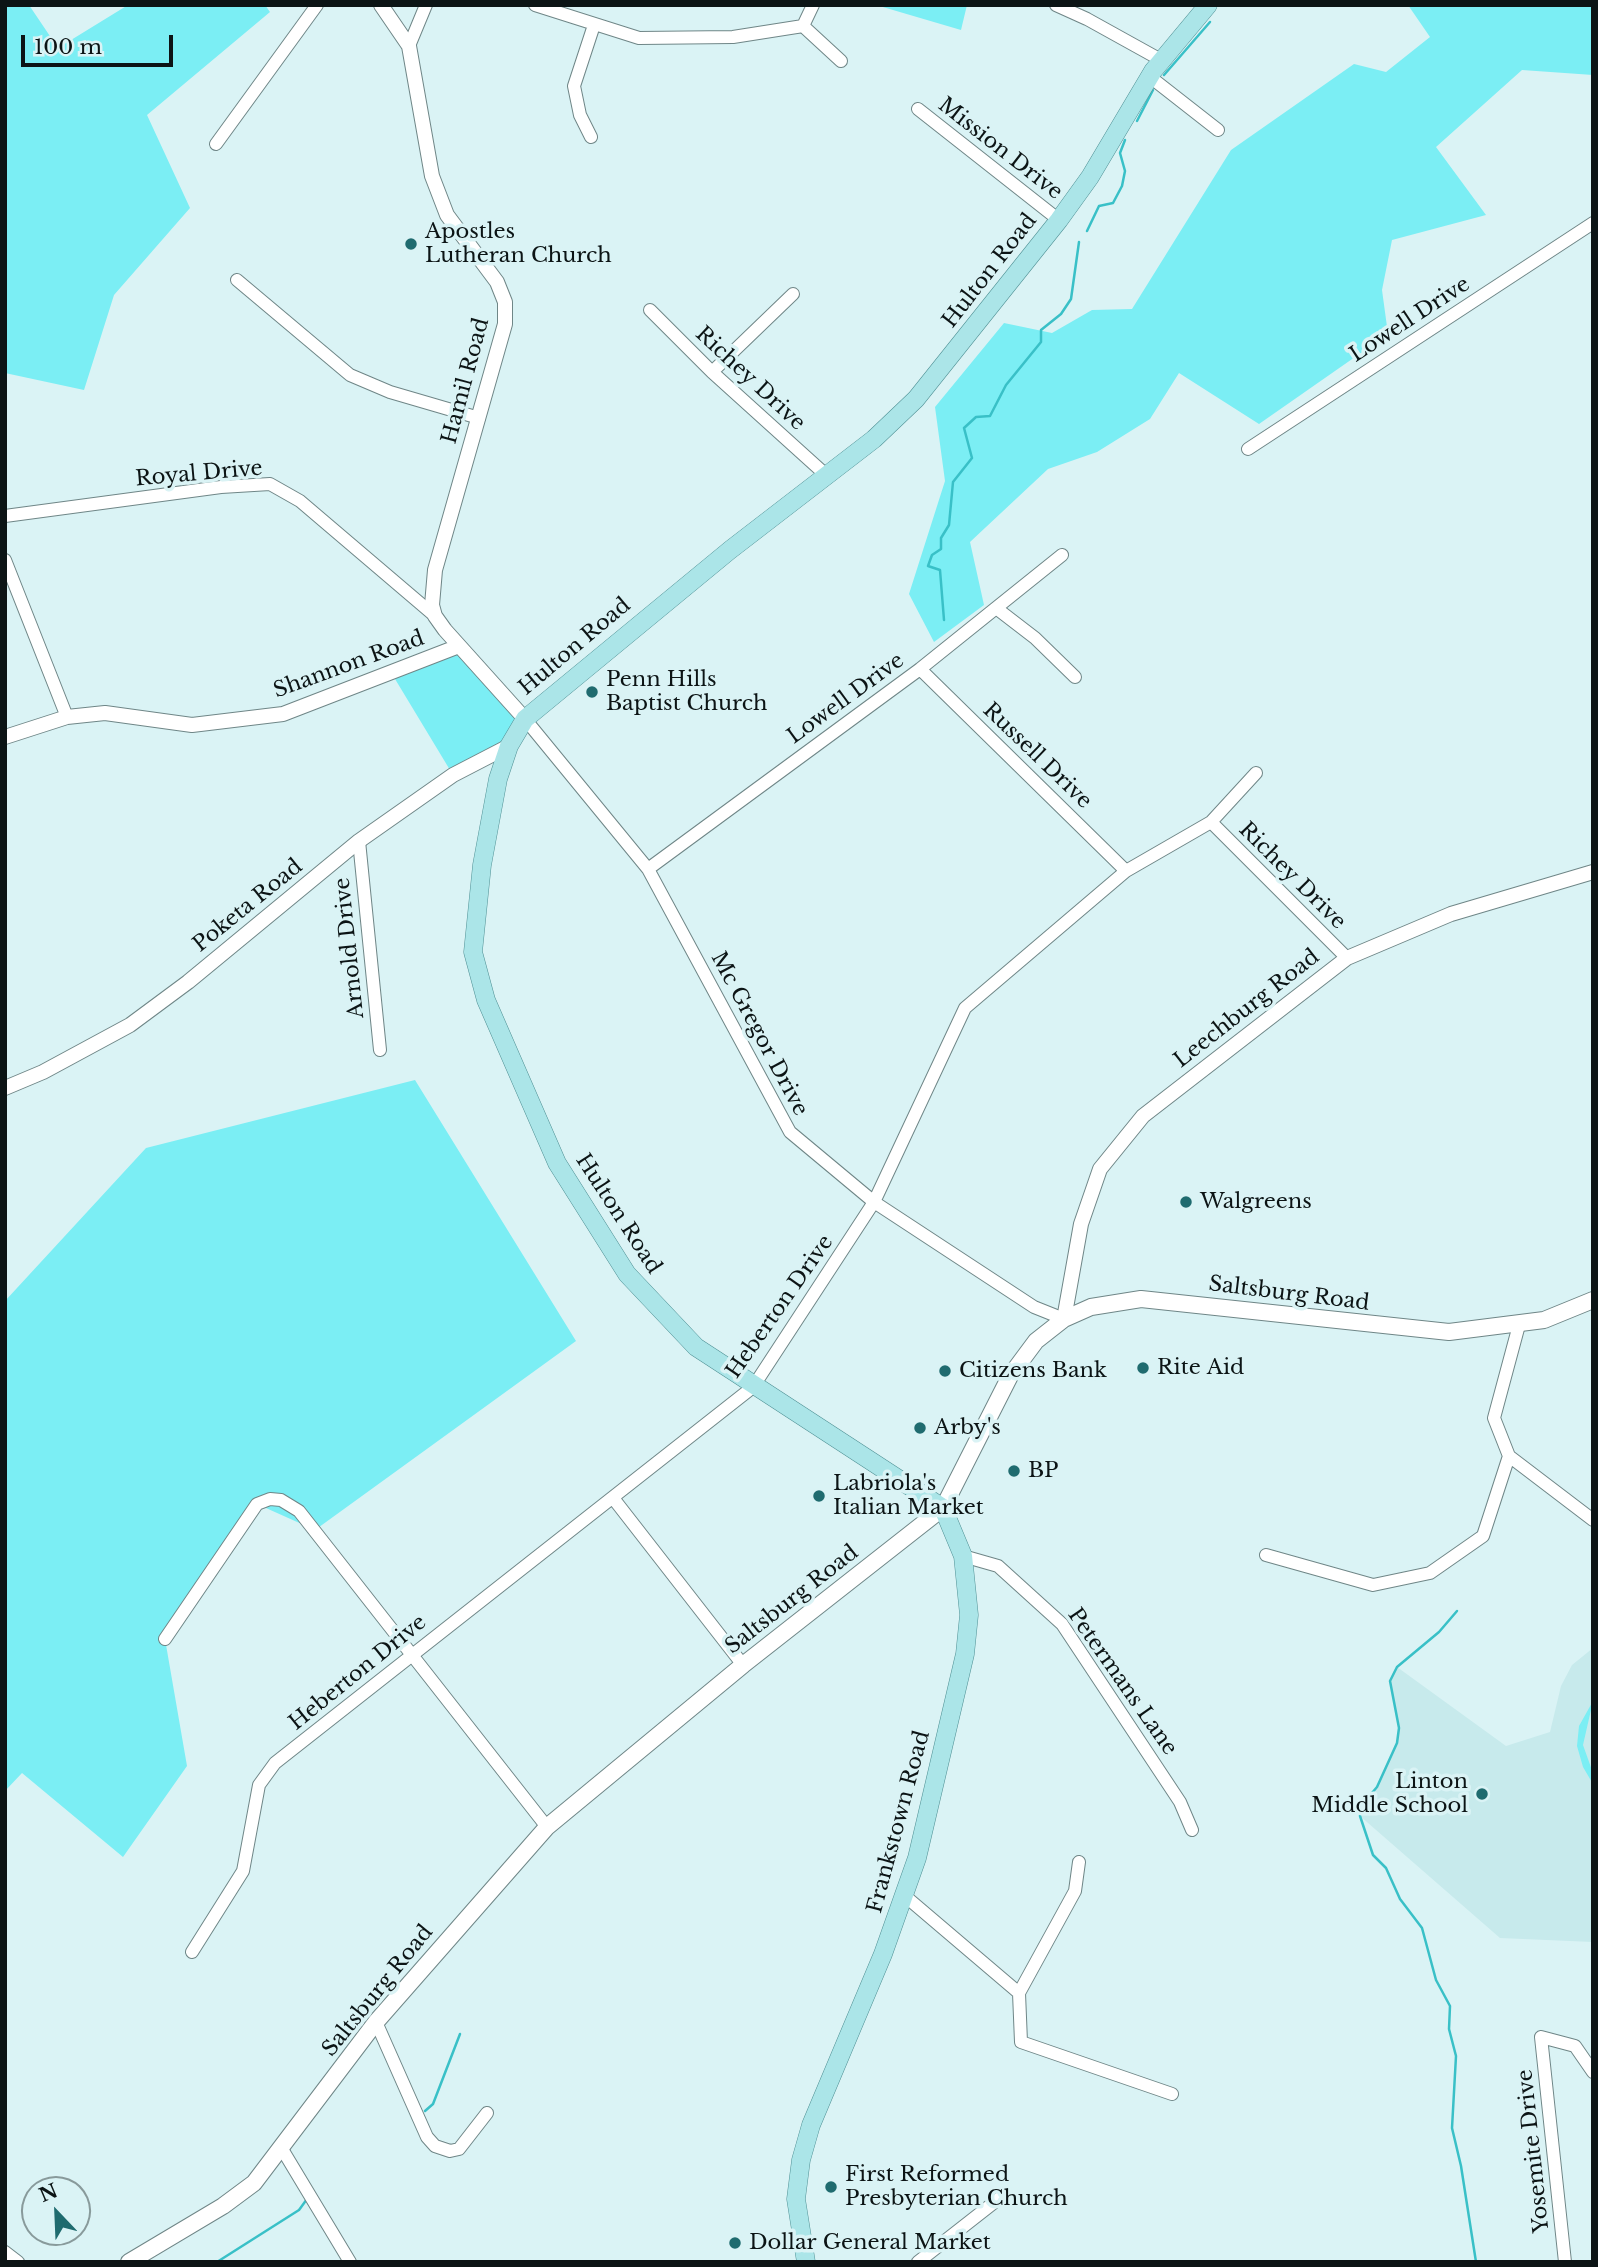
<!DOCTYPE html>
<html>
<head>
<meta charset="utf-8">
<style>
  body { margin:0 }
  #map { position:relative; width:1598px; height:2267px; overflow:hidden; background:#daf3f5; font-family:"Libre Baskerville",serif }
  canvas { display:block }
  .frame { position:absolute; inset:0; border:7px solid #0c1415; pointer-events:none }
  .north { position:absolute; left:21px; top:2176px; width:70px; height:70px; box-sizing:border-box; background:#daf3f5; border:2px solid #889a9b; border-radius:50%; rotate:337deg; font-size:19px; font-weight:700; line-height:28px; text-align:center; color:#0c1415 }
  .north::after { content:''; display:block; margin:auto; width:24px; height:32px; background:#1f6b6f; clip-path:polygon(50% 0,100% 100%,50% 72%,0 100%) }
  .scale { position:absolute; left:21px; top:35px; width:152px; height:32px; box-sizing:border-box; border:4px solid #0c1415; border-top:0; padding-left:9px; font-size:21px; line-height:24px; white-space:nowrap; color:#0c1415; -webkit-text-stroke:5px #daf3f5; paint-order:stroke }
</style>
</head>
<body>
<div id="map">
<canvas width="1598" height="2267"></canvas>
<div class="frame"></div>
<div class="north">N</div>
<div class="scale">100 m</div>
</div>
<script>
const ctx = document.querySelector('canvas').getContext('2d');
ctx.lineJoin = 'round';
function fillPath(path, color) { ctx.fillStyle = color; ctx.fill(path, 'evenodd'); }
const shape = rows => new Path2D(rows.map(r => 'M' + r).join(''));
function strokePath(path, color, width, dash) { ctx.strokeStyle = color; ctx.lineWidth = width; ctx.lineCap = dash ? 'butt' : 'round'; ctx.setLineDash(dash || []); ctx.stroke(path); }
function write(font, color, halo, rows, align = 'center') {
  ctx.font = font + ' "Libre Baskerville",serif'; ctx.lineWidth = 7; ctx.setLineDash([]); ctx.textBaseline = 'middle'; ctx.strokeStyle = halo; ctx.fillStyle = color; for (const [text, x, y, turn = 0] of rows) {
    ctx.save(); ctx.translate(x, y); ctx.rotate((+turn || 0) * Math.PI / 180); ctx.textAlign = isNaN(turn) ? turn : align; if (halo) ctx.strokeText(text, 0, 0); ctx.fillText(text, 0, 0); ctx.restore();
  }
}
const built = shape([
  [1593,1648,1593,1942,1500,1938,1360,1816,1364,1801,1377,1787,1397,1743,1399,1728,1390,1681,1397,1667,1506,1746,1550,1732,1561,1686,1572,1665]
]);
const green = shape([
  [5,5,29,5,58,48,128,5,265,5,270,12,147,115,190,208,114,295,84,390,5,373],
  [876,5,967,5,961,30],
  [1408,5,1593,5,1593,75,1522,70,1436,147,1486,215,1392,240,1382,290,1388,334,1259,424,1179,373,1150,419,1097,452,1048,469,970,542,984,605,934,642,909,594,945,481,935,407,1004,323,1052,333,1092,310,1132,309,1231,150,1354,64,1386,72,1430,37],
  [459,646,525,719,509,746,453,775,392,674],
  [415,1080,576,1341,315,1530,257,1504,165,1639,187,1766,123,1857,22,1773,5,1791,5,1301,146,1148],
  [1593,1701,1583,1745,1593,1773,1593,1784,1583,1767,1577,1746,1579,1726]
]);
const stream = shape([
  [1164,75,1210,22],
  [1137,121,1153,90],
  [1087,231,1099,206,1113,203,1122,186,1125,171,1120,153,1125,140],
  [944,620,940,570,928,566,932,555,941,549,941,538,949,525,953,482,972,458,964,428,976,417,990,416,1006,385,1041,342,1041,330,1061,314,1071,299,1079,242],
  [1457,1611,1439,1632,1397,1667,1390,1681,1399,1728,1397,1743,1377,1787,1361,1806,1360,1816,1373,1855,1386,1868,1400,1899,1422,1928,1436,1980,1450,2006,1449,2029,1456,2056,1452,2128,1461,2166,1476,2262],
  [425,2111,433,2104,460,2034],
  [217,2262,299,2210,307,2199]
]);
const minor = shape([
  [535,5,639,38,733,37,803,26,813,5],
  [1056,5,1087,19,1161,60],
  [803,26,841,61],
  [409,46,426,5],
  [1149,76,1218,130],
  [918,109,1059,220],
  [591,137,580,115,574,86,594,25],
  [216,144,317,5],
  [237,280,350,375,390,392,479,418],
  [650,310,712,372,826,475],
  [712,372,793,294],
  [1248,449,1593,223],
  [5,516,221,487,270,484,300,501,435,616],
  [5,560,67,717],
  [996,608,1035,638,1075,677],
  [920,669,1126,871],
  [525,719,648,869,790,1132,874,1202,1034,1307,1064,1319],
  [1211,822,1347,958],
  [359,841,380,1050],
  [648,869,920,669,1062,555],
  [1519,1325,1494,1418,1509,1456,1593,1520],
  [613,1498,743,1665],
  [1266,1555,1373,1585,1430,1573,1483,1536,1509,1456],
  [963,1556,998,1566,1062,1624,1180,1802,1192,1830],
  [165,1639,257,1504,270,1499,281,1500,299,1511,547,1827],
  [905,1896,1019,1993,1021,2042,1172,2094],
  [192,1952,243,1871,259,1785,275,1763,753,1387,874,1202,965,1008,1126,871,1211,822,1256,773],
  [1019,1993,1075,1891,1079,1862],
  [376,2022,427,2137,435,2146,450,2151,459,2149,487,2113],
  [282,2149,350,2262],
  [5,2252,18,2262],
  [918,2262,1001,2197],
  [1565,2262,1541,2037,1575,2046,1593,2072]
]);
const tertiary = shape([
  [381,5,409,46,432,176,447,215,497,282,505,302,505,324,435,570,432,605,435,616,445,630,525,719],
  [5,737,67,717,105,713,192,725,283,714,459,646],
  [5,1088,43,1072,130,1025,188,982,359,841,453,775,509,746],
  [1064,1319,1081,1224,1100,1169,1143,1116,1347,958,1451,914,1593,872]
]);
const secondary = shape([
  [129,2262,223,2206,254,2183,376,2022,547,1827,743,1665,943,1508,1010,1376,1036,1341,1064,1319,1091,1307,1141,1299,1449,1332,1544,1320,1593,1300]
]);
const primary = shape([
  [806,2262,796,2199,801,2160,811,2125,883,1954,917,1858,965,1654,969,1615,963,1556,943,1508,696,1347,627,1274,557,1163,486,1000,473,952,482,865,498,779,509,746,525,719,730,550,874,439,916,399,1059,220,1090,177,1153,71,1208,5]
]);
const markers = [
  [411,244,7,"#1f6b6f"],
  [592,692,7,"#1f6b6f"],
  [1186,1202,7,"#1f6b6f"],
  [1143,1368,7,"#1f6b6f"],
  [945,1371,7,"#1f6b6f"],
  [920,1428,7,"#1f6b6f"],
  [1014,1471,7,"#1f6b6f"],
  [819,1496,7,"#1f6b6f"],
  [1482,1794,7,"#1f6b6f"],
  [831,2187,7,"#1f6b6f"],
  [735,2243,7,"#1f6b6f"]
];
const streetNames = [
  ["Mission Drive",1000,149,38],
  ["Hulton Road",990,271,-52],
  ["Lowell Drive",1410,320,-33],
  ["Richey Drive",750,379,43],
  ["Hamil Road",466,381,-75],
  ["Royal Drive",199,474,-5],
  ["Hulton Road",575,647,-40],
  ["Shannon Road",349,665,-20],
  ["Lowell Drive",846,699,-36],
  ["Russell Drive",1037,756,44],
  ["Richey Drive",1292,876,45],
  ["Poketa Road",248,906,-39],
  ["Arnold Drive",350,948,-96],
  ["Leechburg Road",1247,1009,-38],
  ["Mc Gregor Drive",759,1034,62],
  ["Hulton Road",618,1214,57],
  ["Saltsburg Road",1289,1294,7],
  ["Heberton Drive",780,1307,-55],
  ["Saltsburg Road",792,1600,-38],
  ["Heberton Drive",358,1673,-39],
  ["Petermans Lane",1122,1682,55],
  ["Frankstown Road",899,1822,-75],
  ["Saltsburg Road",378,1991,-51],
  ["Yosemite Drive",1534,2151,-96]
];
const poiNames = [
  ["Apostles",425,232],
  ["Lutheran Church",425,256],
  ["Penn Hills",606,680],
  ["Baptist Church",606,704],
  ["Walgreens",1200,1202],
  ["Rite Aid",1157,1368],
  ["Citizens Bank",959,1371],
  ["Arby's",934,1428],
  ["BP",1028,1471],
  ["Labriola's",833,1484],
  ["Italian Market",833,1508],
  ["Linton",1468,1782,"right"],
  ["Middle School",1468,1806,"right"],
  ["First Reformed",845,2175],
  ["Presbyterian Church",845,2199],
  ["Dollar General Market",749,2243]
];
fillPath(built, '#c7eaec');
fillPath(green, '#7beef4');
strokePath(stream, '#39c0c7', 2.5);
strokePath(minor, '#6f8687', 14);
strokePath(tertiary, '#6f8687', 16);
strokePath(secondary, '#6f8687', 18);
strokePath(primary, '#4f9094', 19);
strokePath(minor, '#fff', 12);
strokePath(tertiary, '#fff', 14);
strokePath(secondary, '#fff', 16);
strokePath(primary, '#abe5e8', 18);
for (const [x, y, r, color] of markers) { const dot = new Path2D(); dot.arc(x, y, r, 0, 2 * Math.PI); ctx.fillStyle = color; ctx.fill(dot); strokePath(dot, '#daf3f5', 2.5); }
write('21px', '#0c1415', '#daf3f5', streetNames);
write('21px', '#0c1415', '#daf3f5', poiNames, 'left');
</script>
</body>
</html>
